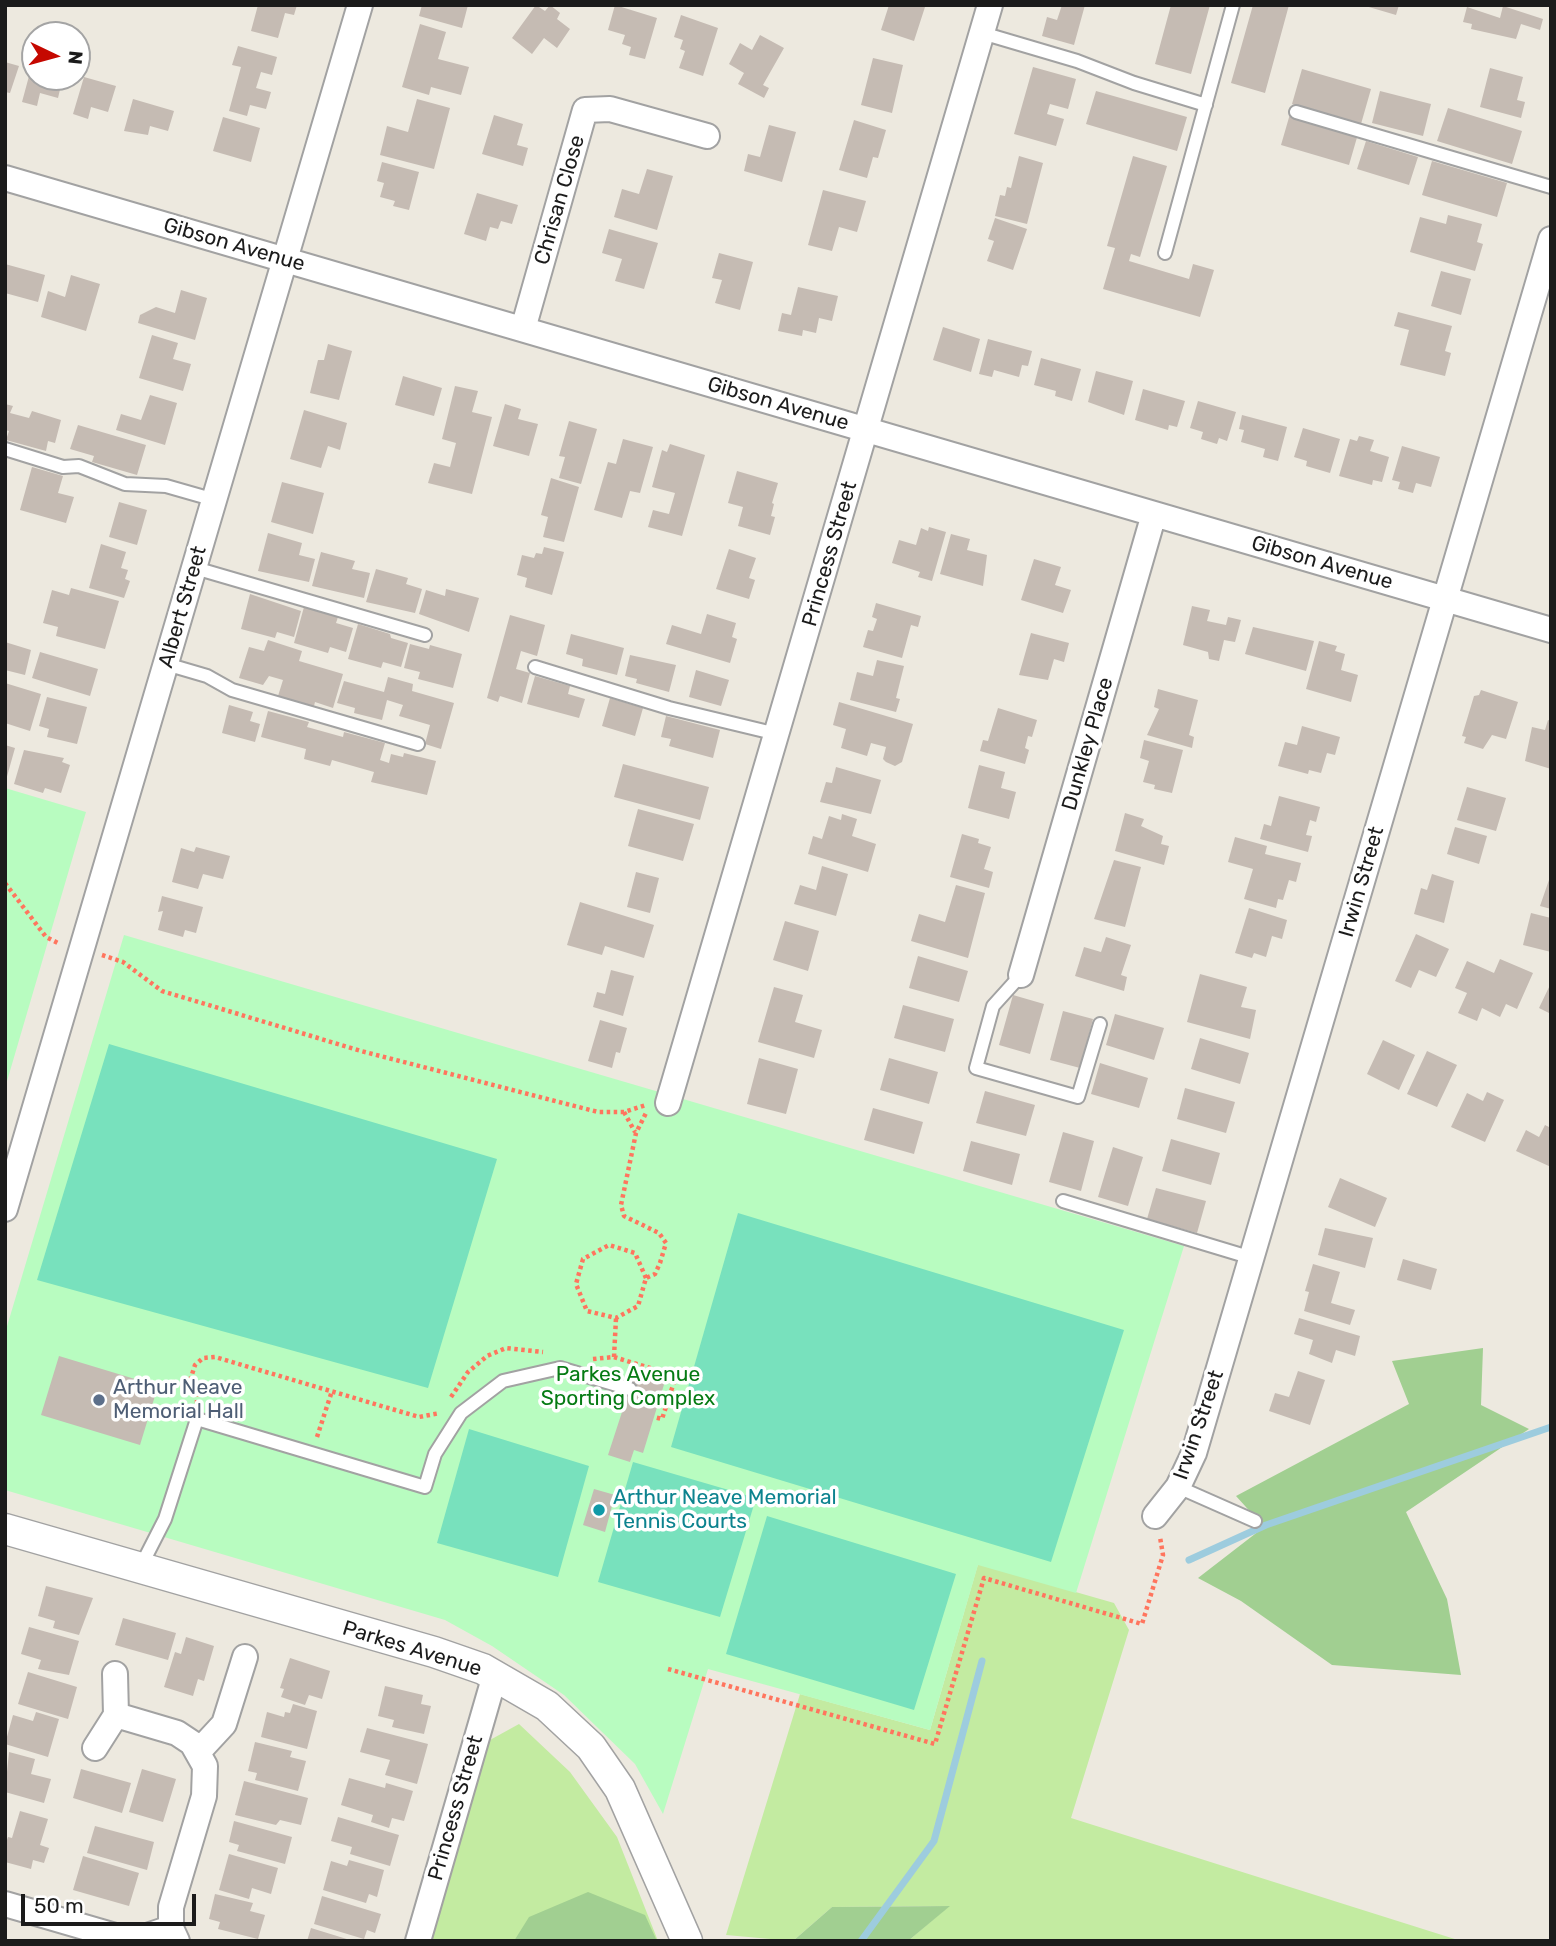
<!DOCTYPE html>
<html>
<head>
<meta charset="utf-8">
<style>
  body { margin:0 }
  #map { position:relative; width:1556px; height:1946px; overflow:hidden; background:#ede9df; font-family:Rubik,sans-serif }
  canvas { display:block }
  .frame { position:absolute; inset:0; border:7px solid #1b1b1b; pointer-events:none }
  .north { position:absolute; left:21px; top:21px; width:70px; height:70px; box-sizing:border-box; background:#fff; border:2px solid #a4a4a4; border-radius:50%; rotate:95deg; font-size:19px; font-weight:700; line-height:28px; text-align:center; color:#1b1b1b }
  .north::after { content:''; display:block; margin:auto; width:24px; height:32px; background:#c50800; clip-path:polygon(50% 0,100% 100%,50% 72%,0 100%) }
  .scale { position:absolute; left:21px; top:1894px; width:175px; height:32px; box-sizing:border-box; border:4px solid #1b1b1b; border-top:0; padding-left:9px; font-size:21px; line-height:24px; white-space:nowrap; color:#1b1b1b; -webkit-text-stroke:5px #fff; paint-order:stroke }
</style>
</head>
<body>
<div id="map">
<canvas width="1556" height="1946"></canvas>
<div class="frame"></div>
<div class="north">N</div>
<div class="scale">50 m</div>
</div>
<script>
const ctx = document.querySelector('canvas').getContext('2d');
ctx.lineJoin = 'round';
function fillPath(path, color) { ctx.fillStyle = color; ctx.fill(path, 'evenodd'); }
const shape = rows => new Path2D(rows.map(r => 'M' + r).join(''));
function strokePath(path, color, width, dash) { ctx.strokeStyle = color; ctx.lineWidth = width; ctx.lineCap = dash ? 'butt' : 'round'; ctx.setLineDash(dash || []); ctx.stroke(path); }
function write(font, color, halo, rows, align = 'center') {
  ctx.font = font + ' Rubik,sans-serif'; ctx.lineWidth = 7; ctx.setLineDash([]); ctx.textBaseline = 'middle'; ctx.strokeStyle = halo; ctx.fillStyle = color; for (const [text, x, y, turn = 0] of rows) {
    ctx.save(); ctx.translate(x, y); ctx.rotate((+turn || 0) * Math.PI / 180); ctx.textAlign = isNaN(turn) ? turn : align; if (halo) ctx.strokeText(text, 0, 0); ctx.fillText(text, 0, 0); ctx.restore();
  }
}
const grass = shape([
  [978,1564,1114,1603,1129,1630,1071,1818,1461,1941,908,1941,949,1906,832,1907,793,1941,726,1935,800,1694,930,1730],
  [519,1724,570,1772,617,1837,658,1941,430,1941,490,1740]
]);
const forest = shape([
  [1483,1348,1481,1405,1529,1429,1406,1512,1447,1599,1461,1675,1332,1665,1241,1601,1198,1578,1264,1527,1236,1496,1409,1404,1392,1361],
  [588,1892,645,1915,657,1941,514,1941,529,1917],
  [950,1906,908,1941,793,1941,832,1907]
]);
const park = shape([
  [5,788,86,812,5,1088],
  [124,935,1184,1246,1076,1593,978,1565,930,1730,708,1669,663,1814,635,1764,564,1695,492,1646,445,1620,5,1490,5,1333]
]);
const pitch = shape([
  [109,1044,497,1159,428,1388,37,1280],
  [738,1213,1124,1330,1051,1562,671,1447],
  [469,1429,589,1466,558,1577,437,1543],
  [633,1462,756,1498,720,1617,598,1582],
  [767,1516,956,1574,914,1710,726,1654]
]);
const stream = shape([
  [1189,1560,1266,1525,1551,1427],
  [861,1941,934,1841,982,1661]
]);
const building = shape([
  [258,5,297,5,294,15,285,13,278,38,251,31],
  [422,5,468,5,462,28,419,16],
  [536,5,545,11,550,5,560,13,557,19,570,29,557,48,544,38,532,54,512,38],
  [615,5,657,18,645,59,629,55,631,47,622,44,625,35,608,30],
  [889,5,925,7,914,41,881,30],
  [1062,5,1085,5,1074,45,1042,36,1047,17,1057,20],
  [1171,5,1210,5,1191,74,1155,64],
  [1253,5,1289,5,1265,93,1231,83],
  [1362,5,1399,5,1396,15],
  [1503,6,1543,19,1540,30,1521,24,1516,39,1471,29,1472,24,1463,22,1467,7,1500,18],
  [681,15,718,28,703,76,679,68,685,51,680,49,683,40,674,37],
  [420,24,446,32,438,59,469,67,461,95,431,87,429,95,402,87],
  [760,35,784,48,763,85,769,88,764,98,738,84,744,73,729,64,740,43,752,50],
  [238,46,277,57,272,75,261,72,256,88,271,92,266,109,250,105,247,116,229,111,241,67,232,65],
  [873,58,903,65,892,113,861,105],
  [5,62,19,66,10,93,5,92],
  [32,65,35,66,35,77,63,77,58,98,40,93,37,106,22,102],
  [1033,67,1076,79,1068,109,1050,104,1047,114,1064,119,1056,146,1014,134],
  [1490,68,1523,77,1517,100,1525,102,1521,118,1480,107],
  [1302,69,1371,89,1361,124,1292,104],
  [84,77,116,86,108,112,91,107,88,119,73,114],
  [1096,91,1187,117,1177,151,1086,124],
  [1380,91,1431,104,1423,136,1372,123],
  [133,99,174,111,168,131,150,126,148,135,124,131],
  [417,99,450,108,434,169,380,155,387,126,408,132],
  [1448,108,1522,131,1512,164,1437,141],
  [1290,114,1358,134,1349,165,1281,145],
  [494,115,523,124,517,145,528,148,523,166,482,154],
  [223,117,260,128,251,162,213,151],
  [854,120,886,130,878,158,873,157,867,178,839,170],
  [769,125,796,132,782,182,744,171,748,154,760,157],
  [1366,141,1418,157,1409,185,1357,169],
  [1019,156,1043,163,1027,224,995,216,1000,195,1005,196,1007,187,1011,188],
  [1133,156,1167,166,1140,257,1131,254,1129,261,1189,279,1193,264,1214,270,1200,317,1103,289,1115,248,1107,246],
  [1432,161,1507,183,1497,217,1422,195],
  [382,162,419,172,409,210,393,206,395,201,380,197,384,183,377,181],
  [647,169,673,176,657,230,614,217,622,189,639,194],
  [823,190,866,201,857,232,839,227,832,251,808,245],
  [477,193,518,205,512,224,501,221,498,229,490,227,486,241,464,234],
  [1448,215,1482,224,1477,242,1483,244,1475,271,1410,252,1420,217,1446,224],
  [995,218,1027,229,1013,270,987,261,994,241,988,239],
  [609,229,658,243,644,289,615,281,622,259,602,253],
  [719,253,753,262,740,310,715,303,722,280,712,278],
  [5,264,45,275,38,302,5,293],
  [1441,271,1471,279,1461,315,1431,306],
  [71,275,100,284,86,331,41,317,48,291,65,297],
  [798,287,838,296,832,321,819,318,816,333,803,330,802,336,778,331,782,313,791,315],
  [181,290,207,298,195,340,138,323,140,315,156,307,175,313],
  [1398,312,1452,326,1445,351,1451,353,1445,376,1400,365,1409,330,1394,326],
  [943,327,980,339,971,372,933,360],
  [152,335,178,343,173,359,191,364,183,391,139,378],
  [988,339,1032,351,1028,366,1022,365,1019,377,994,370,992,377,979,374],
  [328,344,352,351,339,400,310,393,318,360,324,360],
  [1041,358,1081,369,1072,401,1055,396,1056,391,1034,385],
  [1096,371,1133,381,1124,415,1088,402],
  [403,376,442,388,434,416,395,405],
  [455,386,478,391,472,412,492,417,472,494,428,483,434,463,450,467,456,443,442,439],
  [1143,389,1185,401,1177,427,1169,425,1168,430,1135,420],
  [150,395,177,403,165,445,116,430,121,414,141,420],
  [1198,401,1236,412,1227,441,1219,438,1217,444,1201,439,1203,432,1190,428],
  [5,404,13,406,10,413,29,418,32,411,61,420,55,443,48,441,46,451,6,440,9,431,5,430],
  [505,404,521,409,518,419,538,424,529,456,493,446],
  [304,410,347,423,340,450,328,446,321,468,290,459],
  [1242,415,1287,427,1278,461,1263,457,1265,449,1241,442,1244,430,1239,429],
  [569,421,597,429,581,484,559,478,565,457,559,456],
  [78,425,146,445,137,475,92,462,94,456,70,449],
  [1303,428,1340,439,1330,473,1306,466,1307,461,1294,457],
  [1359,436,1374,440,1370,451,1389,457,1382,482,1373,480,1372,485,1339,476,1350,439,1357,441],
  [623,439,653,447,640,493,630,491,622,518,594,510,608,462,616,464],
  [670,444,705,455,682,536,648,527,653,510,669,514,675,493,652,487,662,450,667,452],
  [1402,446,1440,457,1431,487,1416,483,1413,493,1398,489,1400,482,1392,480],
  [32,467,63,476,58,493,74,497,66,523,20,510],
  [737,471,778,483,772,503,774,504,771,516,775,517,770,535,738,526,743,507,728,503],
  [551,478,579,487,564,542,543,537,548,517,541,515],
  [282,482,324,493,313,534,271,522],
  [119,502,147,510,137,545,109,537],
  [929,527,946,532,932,581,918,577,920,572,892,563,899,540,916,545,921,528,928,531],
  [268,533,302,543,299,555,315,559,309,582,258,571],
  [951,534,970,539,967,550,987,555,983,586,940,574],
  [101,544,126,552,121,568,128,570,125,579,130,581,124,598,89,588],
  [544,547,564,552,552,595,525,587,527,578,517,575,522,555,534,558,536,553,542,554],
  [729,549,756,558,749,578,755,580,749,599,716,589],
  [321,552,355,561,352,569,370,573,364,598,312,586],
  [1034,559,1061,567,1055,585,1071,590,1063,613,1021,600],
  [376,569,408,578,406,584,422,589,415,613,366,602],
  [71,588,119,601,105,649,56,636,58,627,43,623,52,590,69,595],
  [446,589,479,598,469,632,419,614,426,590,445,596],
  [250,594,301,611,294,637,277,632,275,638,241,629],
  [876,603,921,616,918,627,911,625,902,658,863,647,868,630,873,631,877,619,872,617],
  [1192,606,1210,610,1207,621,1226,625,1228,617,1241,620,1235,642,1224,640,1219,661,1209,659,1208,652,1183,645],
  [304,607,338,617,336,623,353,628,346,652,330,647,328,653,294,643],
  [707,614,736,623,732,637,737,639,730,663,666,644,672,625,701,634],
  [510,615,545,625,537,656,521,651,516,669,530,673,522,703,500,696,498,702,487,698],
  [358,624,390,634,391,638,408,643,401,667,383,662,381,668,348,659],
  [1253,627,1314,641,1306,671,1245,654],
  [1031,633,1069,643,1064,662,1054,659,1048,680,1019,675],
  [571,634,624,648,617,675,582,666,583,659,566,654],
  [268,640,302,651,299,661,343,674,333,708,315,702,314,706,278,696,283,680,269,676,263,685,239,678,249,647,264,651],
  [1319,641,1337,646,1335,651,1345,654,1341,670,1358,675,1351,702,1306,689],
  [5,642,31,650,25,675,5,670],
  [410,644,429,649,430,645,462,654,453,688,418,679,420,672,404,668],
  [40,652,98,669,90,696,32,678],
  [630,655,676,665,669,692,636,683,637,679,625,676],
  [877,660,904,666,896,698,900,699,896,712,850,700,857,672,873,676],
  [696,670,729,680,721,706,689,697],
  [535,676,570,686,568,694,585,699,579,718,527,704],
  [388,677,413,684,412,691,454,703,441,749,425,744,430,725,399,716,403,705,387,700,382,720,354,713,355,708,337,703,344,681,384,692],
  [5,683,41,694,30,731,5,723],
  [1158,689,1198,700,1189,735,1194,737,1192,748,1147,735,1159,709,1154,707],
  [1481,690,1518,702,1506,739,1492,735,1483,749,1464,743,1466,737,1462,736,1474,696,1479,695],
  [47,697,87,707,77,744,47,737,49,729,39,726],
  [610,698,643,708,635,736,602,726],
  [839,702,913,724,902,762,895,766,886,762,883,759,886,747,871,743,867,756,841,748,846,729,833,725],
  [229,705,253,712,250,721,260,724,255,742,222,733],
  [998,708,1037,720,1032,737,1028,736,1025,748,1029,750,1025,764,980,751,983,740,988,741],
  [268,711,309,722,307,727,343,737,344,732,385,743,380,760,389,763,391,754,403,757,404,753,436,761,427,795,371,782,374,772,332,760,330,766,304,759,306,749,261,737],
  [666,716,720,730,713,758,669,746,671,739,661,737],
  [1548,720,1551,721,1551,769,1525,761,1532,727,1545,730],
  [1302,726,1340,737,1335,755,1327,753,1321,773,1309,770,1308,774,1278,766,1285,742,1297,745],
  [1144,740,1183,750,1172,793,1154,789,1155,785,1143,782,1149,761,1140,758],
  [5,745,15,748,6,780,5,780],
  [24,750,64,758,62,762,70,765,61,793,45,788,43,793,14,784],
  [623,764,709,787,700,820,614,797],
  [979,765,1005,772,1001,788,1016,792,1009,819,968,808],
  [836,767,881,780,871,814,820,802,826,782,832,783],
  [1467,787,1506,798,1496,831,1457,820],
  [1279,796,1320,807,1316,822,1310,820,1306,835,1312,836,1308,852,1260,839,1264,824,1271,826],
  [638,809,694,824,683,861,628,846],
  [1125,813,1144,819,1141,826,1163,836,1161,844,1169,846,1164,865,1115,851],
  [842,814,857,819,852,836,876,844,868,872,808,854,813,836,822,839,829,816,841,820],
  [1455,827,1487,836,1479,864,1447,854],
  [962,834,979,839,978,843,991,847,984,869,993,872,989,888,950,877],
  [1235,837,1267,846,1265,854,1301,863,1296,882,1289,880,1283,900,1278,899,1276,908,1244,899,1253,869,1228,862],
  [196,847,230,856,223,879,203,874,198,889,172,882,181,848,194,852],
  [1114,860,1141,867,1125,927,1094,919],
  [822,866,848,874,836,916,794,904,800,885,816,890],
  [636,872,659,878,650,913,627,907],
  [1432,874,1454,881,1444,923,1414,914,1421,888,1427,890],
  [1550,877,1551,877,1551,909,1540,906],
  [956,885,985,893,968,958,911,941,919,914,945,922],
  [162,896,203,907,196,933,185,930,183,937,158,930,163,911,158,912],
  [580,902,654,925,644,958,605,946,602,955,567,945],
  [1249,908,1287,920,1282,939,1272,936,1266,957,1254,953,1252,958,1235,953],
  [1531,913,1551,918,1551,952,1523,945],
  [785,921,819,931,808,971,773,960],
  [1416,934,1449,949,1436,977,1419,970,1411,988,1395,981],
  [1106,937,1131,945,1121,975,1127,977,1124,991,1075,976,1084,947,1101,952],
  [918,956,968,971,959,1002,909,988],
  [1500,959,1533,973,1517,1009,1506,1004,1500,1017,1482,1008,1477,1021,1458,1013,1467,993,1455,988,1467,961,1494,973],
  [611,970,634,976,623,1016,593,1007,597,992,605,994],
  [1200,974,1247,987,1241,1007,1256,1010,1250,1039,1187,1022],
  [1551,983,1551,1014,1539,1008],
  [774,987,803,995,795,1022,822,1030,814,1058,758,1042],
  [1013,995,1044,1004,1030,1054,999,1045],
  [903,1005,954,1019,945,1052,894,1038],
  [1063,1011,1093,1019,1080,1068,1050,1060],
  [1115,1014,1164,1028,1154,1060,1106,1045],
  [600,1020,627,1028,620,1053,616,1052,612,1068,588,1061],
  [1200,1038,1249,1053,1240,1084,1191,1069],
  [1383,1040,1415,1055,1399,1090,1367,1074],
  [1427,1051,1457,1065,1437,1107,1407,1094],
  [759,1058,798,1069,786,1114,747,1104],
  [889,1058,938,1072,929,1104,880,1090],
  [1100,1063,1148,1078,1139,1108,1091,1094],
  [1185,1088,1235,1102,1226,1133,1177,1119],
  [985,1091,1035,1105,1026,1136,976,1123],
  [1487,1092,1504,1100,1485,1142,1451,1127,1467,1093,1483,1101],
  [873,1108,923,1122,914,1154,864,1140],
  [1545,1125,1551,1128,1551,1167,1516,1151,1526,1130,1539,1137],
  [1063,1132,1094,1141,1081,1191,1049,1182],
  [1171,1139,1220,1153,1211,1185,1162,1171],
  [971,1141,1020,1154,1012,1185,963,1171],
  [1113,1147,1143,1157,1128,1206,1098,1197],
  [1340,1178,1387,1198,1375,1227,1328,1207],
  [1156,1188,1206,1201,1197,1233,1147,1219],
  [1325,1228,1373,1238,1365,1268,1318,1255],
  [1403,1259,1437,1269,1431,1290,1397,1280],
  [1313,1264,1340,1272,1331,1303,1355,1310,1350,1325,1304,1311,1309,1292,1305,1291],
  [1299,1318,1360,1336,1355,1356,1336,1350,1332,1363,1309,1354,1313,1340,1294,1334],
  [59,1356,158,1386,140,1445,41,1415],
  [636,1369,666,1378,643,1453,634,1450,630,1462,608,1455],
  [1298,1371,1325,1380,1310,1425,1269,1411,1275,1393,1289,1397],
  [594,1489,615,1495,605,1532,583,1525],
  [46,1586,93,1598,79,1635,53,1628,55,1621,38,1616],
  [123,1618,176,1633,168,1660,115,1645],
  [29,1627,79,1641,69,1675,38,1669,41,1660,21,1654],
  [186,1637,214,1646,204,1681,198,1679,193,1696,164,1687,175,1652,181,1654],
  [290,1658,330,1671,322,1699,309,1695,305,1705,281,1697,284,1689,280,1688],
  [28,1672,77,1687,68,1719,18,1704],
  [385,1686,423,1695,421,1704,431,1706,424,1734,392,1727,394,1720,378,1716],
  [293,1704,317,1711,307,1749,261,1737,267,1712,284,1717,285,1712,290,1713],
  [36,1712,59,1719,48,1757,5,1744,13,1715,33,1721],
  [367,1728,428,1744,417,1784,385,1775,390,1760,360,1752],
  [255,1742,292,1751,290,1757,306,1761,298,1791,255,1780,257,1773,248,1771],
  [9,1752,35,1759,31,1774,51,1779,44,1803,5,1792],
  [81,1769,131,1783,122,1813,73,1798],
  [142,1769,176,1779,163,1822,129,1812],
  [349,1778,385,1788,386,1783,413,1791,404,1821,392,1818,389,1828,371,1822,373,1815,341,1805],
  [244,1781,308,1798,301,1825,280,1820,276,1825,235,1815],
  [20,1811,48,1819,40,1845,49,1848,44,1863,33,1860,31,1869,5,1862,5,1846,8,1837,12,1838],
  [338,1817,399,1835,390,1866,350,1854,352,1847,331,1841],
  [234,1821,292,1837,285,1864,237,1851,239,1845,229,1842],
  [95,1826,154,1842,147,1870,87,1853],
  [229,1854,278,1868,271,1894,252,1888,249,1899,219,1890],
  [83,1856,139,1873,129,1906,73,1890],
  [349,1860,384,1870,377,1897,369,1894,366,1903,323,1890,331,1861,347,1866],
  [215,1894,253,1903,250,1911,265,1915,258,1939,218,1929,220,1922,209,1919],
  [322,1896,381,1914,375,1933,367,1930,364,1939,314,1924],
  [311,1928,350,1940,350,1941,307,1941]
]);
const path = shape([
  [5,883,46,937,60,944],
  [102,955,123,962,162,991,361,1051,598,1112,624,1112,646,1105],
  [624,1112,635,1132],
  [646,1278,635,1253,609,1245,583,1259,576,1284,587,1311,616,1318,638,1306,646,1278,655,1274,660,1263,666,1243,659,1233,624,1216,621,1205,636,1133,647,1111],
  [614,1357,616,1318],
  [593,1359,614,1357,676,1376,662,1419,654,1417],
  [174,1382,197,1389,197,1403],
  [188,1387,195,1365,203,1358,215,1357,419,1417,440,1413],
  [451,1397,468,1372,487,1356,506,1348,543,1352],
  [317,1437,332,1391],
  [668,1669,935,1744,984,1578,1142,1624,1163,1555,1160,1537]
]);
const service = shape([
  [982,33,1077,61,1134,83,1206,105],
  [1296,112,1551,187],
  [1165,253,1233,5],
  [5,449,63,467,79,466,125,484,166,486,215,500],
  [195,568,425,635],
  [166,664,207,676,232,690,418,744],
  [535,667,669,708,777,734],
  [1021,975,993,1006,976,1068,1078,1097,1100,1024],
  [1063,1201,1252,1258],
  [1178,1487,1255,1521],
  [140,1568,165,1519,197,1419,425,1487,435,1454,461,1413,503,1381,560,1368,630,1389]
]);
const minor = shape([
  [5,178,1551,630],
  [523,329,585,110,610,109,707,136],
  [1021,975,1154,514],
  [668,1103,990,5],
  [5,1209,360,5],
  [1155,1516,1178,1487,1194,1453,1551,239],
  [116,1715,177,1733,192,1743,205,1766,204,1796,171,1907,171,1928,177,1941],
  [95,1748,116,1715,115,1674],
  [199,1751,224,1724,245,1657],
  [5,1904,122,1938,147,1936,171,1928],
  [418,1941,495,1675]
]);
const tertiary = shape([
  [5,1529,434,1652,483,1669,547,1706,591,1747,620,1789,687,1941]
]);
const markers = [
  [99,1400,7,"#5c6f8a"],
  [599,1510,7,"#0f9aa8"]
];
const streetNames = [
  ["Chrisan Close",560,200,-74],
  ["Gibson Avenue",234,245,16],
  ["Gibson Avenue",778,404,16],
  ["Princess Street",830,554,-74],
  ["Gibson Avenue",1322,563,16],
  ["Albert Street",183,607,-74],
  ["Dunkley Place",1088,744,-74],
  ["Irwin Street",1362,882,-74],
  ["Irwin Street",1199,1425,-71],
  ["Parkes Avenue",412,1649,17],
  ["Princess Street",456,1808,-74]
];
const parkNames = [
  ["Parkes Avenue",628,1375],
  ["Sporting Complex",628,1399]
];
const serviceNames = [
  ["Arthur Neave",113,1388],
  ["Memorial Hall",113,1412]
];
const cultureNames = [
  ["Arthur Neave Memorial",613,1498],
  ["Tennis Courts",613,1522]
];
fillPath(grass, '#c3eba1');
fillPath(forest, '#a1cf91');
fillPath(park, '#b8fcc0');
fillPath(pitch, '#78e1bd');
strokePath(stream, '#9dccde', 7);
fillPath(building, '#c5bbb3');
strokePath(service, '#a2a2a2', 16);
strokePath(minor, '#a2a2a2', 28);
strokePath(tertiary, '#a2a2a2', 33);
strokePath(path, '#ff755e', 4.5, [3.5, 3.5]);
strokePath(service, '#fff', 12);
strokePath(minor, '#fff', 24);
strokePath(tertiary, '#fff', 30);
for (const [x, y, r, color] of markers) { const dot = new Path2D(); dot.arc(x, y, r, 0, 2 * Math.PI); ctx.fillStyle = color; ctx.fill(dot); strokePath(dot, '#fff', 2.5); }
write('21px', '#1b1b1b', '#fff', streetNames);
write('21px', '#067b14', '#fff', parkNames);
write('21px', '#4e5e75', '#fff', serviceNames, 'left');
write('21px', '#0d838f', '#fff', cultureNames, 'left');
</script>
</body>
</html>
